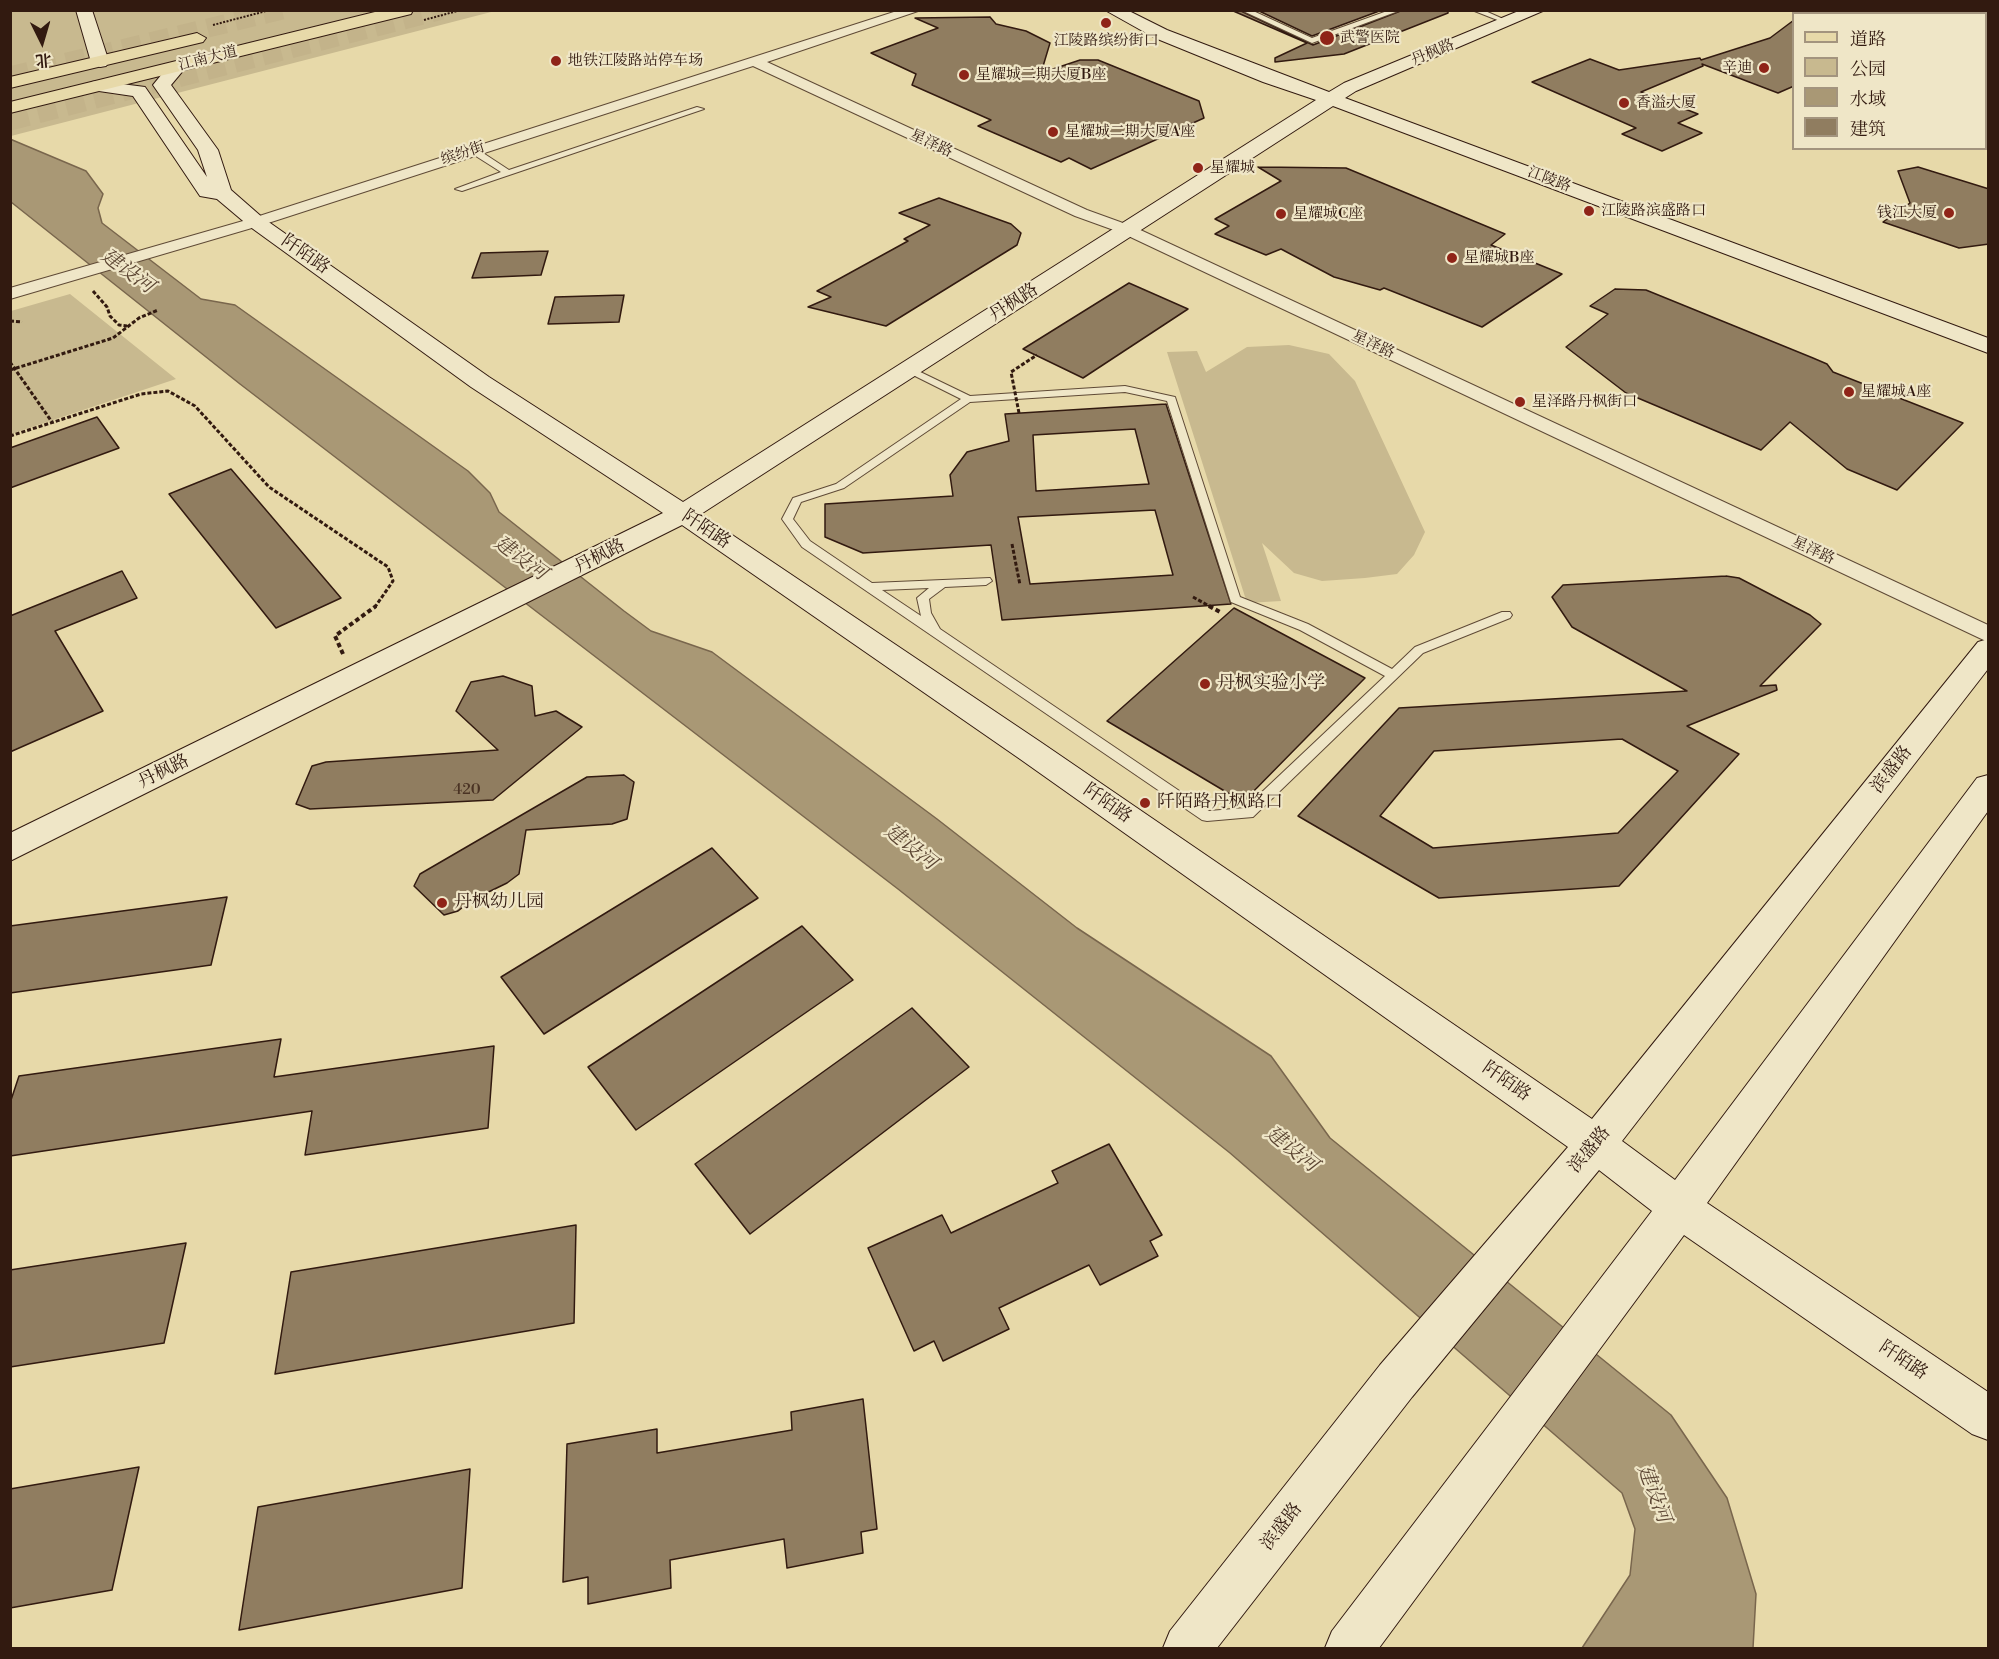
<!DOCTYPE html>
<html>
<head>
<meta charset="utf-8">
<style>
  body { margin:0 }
  #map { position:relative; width:1999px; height:1659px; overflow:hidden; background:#e7d9a9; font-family:"Libre Bodoni","Noto Serif SC",serif }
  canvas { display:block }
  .frame { position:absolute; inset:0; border:12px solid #321a10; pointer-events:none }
  .legend { position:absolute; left:1792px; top:12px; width:195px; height:138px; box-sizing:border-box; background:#efe6c7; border:2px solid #a3947e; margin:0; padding:8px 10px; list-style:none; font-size:18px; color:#321a10 }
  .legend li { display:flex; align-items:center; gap:12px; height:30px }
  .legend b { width:30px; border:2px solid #a3947e }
  .north { position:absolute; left:12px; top:12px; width:60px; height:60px; -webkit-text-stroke:4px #efe6c7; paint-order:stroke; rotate:175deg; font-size:16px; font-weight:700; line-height:24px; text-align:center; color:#321a10 }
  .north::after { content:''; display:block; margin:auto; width:21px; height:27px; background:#321a10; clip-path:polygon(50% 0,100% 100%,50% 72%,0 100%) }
</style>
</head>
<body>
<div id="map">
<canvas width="1999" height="1659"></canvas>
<div class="frame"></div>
<ul class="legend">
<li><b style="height:8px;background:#e7d9a9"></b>道路</li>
<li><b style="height:16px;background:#c8b98f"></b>公园</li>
<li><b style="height:16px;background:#a99875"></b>水域</li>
<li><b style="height:16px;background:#907d60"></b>建筑</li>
</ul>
<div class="north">北</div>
</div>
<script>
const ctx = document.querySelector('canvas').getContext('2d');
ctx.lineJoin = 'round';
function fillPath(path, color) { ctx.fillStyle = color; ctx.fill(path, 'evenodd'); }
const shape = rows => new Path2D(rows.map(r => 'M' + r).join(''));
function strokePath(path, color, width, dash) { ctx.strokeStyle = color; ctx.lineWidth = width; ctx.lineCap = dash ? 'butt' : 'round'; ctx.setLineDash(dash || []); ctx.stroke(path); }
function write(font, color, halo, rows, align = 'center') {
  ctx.font = font + ' "Libre Bodoni","Noto Serif SC",serif'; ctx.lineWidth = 4.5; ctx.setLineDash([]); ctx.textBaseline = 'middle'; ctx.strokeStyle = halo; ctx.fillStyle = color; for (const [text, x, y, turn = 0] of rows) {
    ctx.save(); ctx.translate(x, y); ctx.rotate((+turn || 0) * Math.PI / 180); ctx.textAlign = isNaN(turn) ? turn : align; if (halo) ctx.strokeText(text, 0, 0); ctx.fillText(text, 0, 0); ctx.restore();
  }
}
const green = shape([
  [11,11,495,11,11,136],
  [70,294,176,379,11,434,11,311],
  [1289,345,1329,354,1355,381,1425,532,1414,555,1397,574,1365,578,1322,581,1294,573,1262,543,1281,601,1247,603,1167,352,1197,351,1206,372,1247,347]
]);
const water = shape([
  [10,139,86,171,103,194,98,208,102,223,201,299,235,305,468,471,490,493,499,512,624,611,651,631,712,652,937,819,1077,928,1271,1056,1330,1138,1671,1415,1727,1498,1756,1594,1753,1648,1582,1648,1630,1575,1635,1529,1622,1493,1230,1153,898,889,240,384,11,202,10,139]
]);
const building = shape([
  [1231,10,1239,10,1313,45,1403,10,1448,10,1448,13,1344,54,1275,62,1275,58,1307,43,1231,10],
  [1257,10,1382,10,1312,36,1257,10],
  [990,17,996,24,1026,31,1050,43,1041,73,1080,60,1098,60,1199,101,1204,118,1091,169,1069,158,1061,162,978,126,991,120,912,85,916,74,871,53,938,28,915,18,990,17],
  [1794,20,1794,86,1778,93,1702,64,1703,66,1641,92,1698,114,1678,123,1702,133,1662,151,1622,134,1636,128,1532,82,1590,59,1619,70,1700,58,1701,60,1770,38,1794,20],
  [1258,167,1346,168,1505,234,1491,245,1562,274,1482,327,1384,288,1380,290,1334,277,1281,249,1266,255,1215,234,1229,226,1215,219,1281,181,1258,167],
  [1918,167,1989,189,1989,244,1959,248,1883,222,1910,203,1898,171,1918,167],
  [939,198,1011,224,1021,233,1017,245,886,326,808,307,831,297,817,291,908,241,904,239,930,225,899,213,939,198],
  [548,251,541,275,472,278,481,253,548,251],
  [1129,283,1188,309,1083,378,1023,349,1129,283],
  [1615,289,1646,290,1813,358,1827,364,1833,372,1963,423,1897,490,1847,469,1790,422,1761,450,1626,393,1566,347,1608,314,1590,306,1615,289],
  [624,295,619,322,548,324,555,297,624,295],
  [1166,404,1231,604,1002,620,991,545,863,553,825,537,825,504,953,496,950,475,967,452,1009,441,1005,414,1166,404],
  [1135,429,1149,484,1036,491,1033,435,1135,429],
  [1155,510,1173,575,1030,584,1018,517,1155,510],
  [97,417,119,448,10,488,10,448,97,417],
  [231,469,341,598,276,628,169,494,231,469],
  [122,571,137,598,55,631,103,711,10,752,10,616,122,571],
  [1726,576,1739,578,1810,615,1821,624,1760,686,1776,685,1777,690,1687,726,1739,754,1619,886,1439,898,1298,816,1399,708,1687,691,1572,627,1552,597,1563,585,1726,576],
  [1622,739,1678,771,1618,833,1433,848,1380,816,1434,751,1622,739],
  [1234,608,1365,678,1243,802,1107,721,1234,608],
  [503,676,532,686,535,716,556,711,582,727,493,800,310,809,296,804,312,766,326,762,498,750,456,711,471,682,503,676],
  [624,775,634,782,627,819,612,824,526,830,519,874,507,883,472,900,458,911,444,915,414,886,420,874,587,777,624,775],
  [712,848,758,898,544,1034,501,977,712,848],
  [227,897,211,965,10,993,10,926,227,897],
  [802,926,853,980,636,1130,588,1067,802,926],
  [912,1008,969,1067,750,1234,695,1164,912,1008],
  [281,1039,274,1077,494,1046,488,1128,305,1155,312,1111,10,1156,10,1103,19,1076,281,1039],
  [1109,1144,1162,1235,1150,1241,1158,1256,1100,1285,1089,1265,999,1308,1009,1329,943,1361,934,1341,914,1351,868,1248,942,1215,951,1233,1058,1183,1052,1171,1109,1144],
  [576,1225,574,1323,275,1374,291,1272,576,1225],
  [186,1243,164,1343,10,1367,10,1270,186,1243],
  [863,1399,877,1529,861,1532,863,1553,787,1568,784,1539,670,1560,671,1588,588,1604,588,1577,563,1582,567,1444,657,1429,657,1453,792,1430,791,1412,863,1399],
  [139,1467,112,1590,10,1608,10,1489,139,1467],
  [470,1469,462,1588,239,1630,258,1507,470,1469]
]);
const highwayTunnel = shape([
  [10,76,282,10],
  [10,121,442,10]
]);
const pathFar2 = shape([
  [424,20,461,10],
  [213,25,270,10]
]);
const pathFar1 = shape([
  [93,291,107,307,110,316,119,325,127,326],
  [10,321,22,322],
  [10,362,52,422],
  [10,370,113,338,139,318,158,310],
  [10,436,141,394,168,391,195,406,269,487,388,567,393,581,375,607],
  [1012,544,1020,585],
  [1193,597,1211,607]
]);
const path = shape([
  [1209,606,1220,612],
  [343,654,335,636,376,606]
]);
const lane = shape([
  [1241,10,1251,10,1312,38,1390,10,1401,10,1312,43,1241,10],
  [1472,10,1483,10,1510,22,1505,23,1472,10],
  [697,107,704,109,462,191,455,189,501,172,471,153,471,149,477,149,509,170,697,107],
  [910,367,970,396,1125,386,1175,397,1240,597,1308,624,1392,669,1415,647,1502,612,1510,612,1512,615,1510,618,1423,653,1253,817,1207,821,1202,820,802,547,782,519,793,498,836,484,961,399,907,372,907,368,910,367],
  [1125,392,1167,401,1231,602,1300,630,1385,676,1245,808,1209,811,940,629,931,613,929,599,945,587,986,585,992,581,990,578,872,583,810,541,793,519,801,502,844,488,970,402,1125,392],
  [929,588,917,598,921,616,882,590,929,588]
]);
const street = shape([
  [900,10,921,10,767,62,1087,210,1134,227,1988,625,1988,642,1122,233,1075,216,753,66,262,225,10,299,10,288,250,219,900,10]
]);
const secondary = shape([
  [76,10,92,10,109,62,106,66,100,67,91,62,76,10],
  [1105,10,1127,10,1167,30,1329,92,1344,83,1521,10,1545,10,1356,91,1345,98,1988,338,1988,353,1333,106,701,514,1042,743,1592,1119,1978,642,1988,639,1988,669,1622,1141,1675,1180,1977,778,1988,775,1988,811,1707,1203,1988,1392,1988,1440,1972,1434,1684,1235,1379,1648,1325,1648,1332,1631,1652,1211,1599,1170,1412,1397,1217,1648,1163,1648,1170,1631,1380,1365,1568,1147,1020,759,682,525,10,861,10,833,663,513,471,387,249,226,217,199,200,196,133,96,92,90,89,86,92,82,98,81,145,87,207,177,198,150,153,85,171,63,183,63,186,67,171,85,218,150,231,190,263,218,489,377,683,502,1316,100,1263,82,1155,38,1105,10]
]);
const primary = shape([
  [383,10,413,10,411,14,10,113,10,102,383,10],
  [197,33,206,38,203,42,10,88,10,77,197,33]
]);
const pathBridge = shape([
  [1019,413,1011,372,1037,355]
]);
const markers = [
  [1106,23,6,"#8f2418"],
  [1327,38,8,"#8f2418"],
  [556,61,6,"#8f2418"],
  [1764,68,6,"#8f2418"],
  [964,75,6,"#8f2418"],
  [1624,103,6,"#8f2418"],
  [1053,132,6,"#8f2418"],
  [1198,168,6,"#8f2418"],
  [1589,211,6,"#8f2418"],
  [1949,213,6,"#8f2418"],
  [1281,214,6,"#8f2418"],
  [1452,258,6,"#8f2418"],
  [1849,392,6,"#8f2418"],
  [1520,402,6,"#8f2418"],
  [1205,684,6,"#8f2418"],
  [1145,803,6,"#8f2418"],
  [442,903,6,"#8f2418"]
];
const farPoinames = [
  ["武警医院",1340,38],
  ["江陵路缤纷街口",1106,41,"center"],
  ["地铁江陵路站停车场",568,61],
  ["辛迪",1752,68,"right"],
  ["星耀城二期大厦B座",976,75],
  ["香溢大厦",1636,103],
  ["星耀城二期大厦A座",1065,132],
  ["星耀城",1210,168],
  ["江陵路滨盛路口",1601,211],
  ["钱江大厦",1937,213,"right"],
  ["星耀城C座",1293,214],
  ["星耀城B座",1464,258],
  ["星耀城A座",1861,392],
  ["星泽路丹枫街口",1532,402]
];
const farStreetnames = [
  ["丹枫路",1433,53,-22],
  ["江南大道",208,59,-14],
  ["星泽路",931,144,25],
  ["缤纷街",463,154,-18],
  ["江陵路",1549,180,21],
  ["星泽路",1373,345,25],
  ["星泽路",1813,551,25]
];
const numberNames = [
  ["420",467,790]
];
const streetNames = [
  ["阡陌路",305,255,35],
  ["丹枫路",1014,303,-33],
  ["阡陌路",706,530,34],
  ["丹枫路",600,557,-27],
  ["滨盛路",1892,770,-52],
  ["丹枫路",164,772,-26],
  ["阡陌路",1107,804,35],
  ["阡陌路",1506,1082,35],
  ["滨盛路",1590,1150,-50],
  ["阡陌路",1903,1361,34],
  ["滨盛路",1282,1527,-52]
];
const poiNames = [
  ["丹枫实验小学",1217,684],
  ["阡陌路丹枫路口",1157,803],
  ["丹枫幼儿园",454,903]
];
const waterNames = [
  ["建设河",127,272,36],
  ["建设河",520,559,36],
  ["建设河",910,848,38],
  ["建设河",1291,1150,38],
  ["建设河",1653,1494,69]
];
fillPath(green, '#c8b98f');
fillPath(water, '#a99875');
strokePath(water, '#79664d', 1.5);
fillPath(building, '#907d60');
strokePath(building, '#321a10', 1.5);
strokePath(highwayTunnel, '#c3b38a', 19, [19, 10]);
strokePath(lane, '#5f4a36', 2);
strokePath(street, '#5f4a36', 2);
strokePath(secondary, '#321a10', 2);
strokePath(primary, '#321a10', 2);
strokePath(pathFar2, '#321a10', 2, [2, 1.5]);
strokePath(pathFar1, '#321a10', 3, [4, 2]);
strokePath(path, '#321a10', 4, [4.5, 3]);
fillPath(lane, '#efe6c7');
fillPath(street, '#efe6c7');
fillPath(secondary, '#efe6c7');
fillPath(primary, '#e7d9a9');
strokePath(pathBridge, '#321a10', 3, [4, 2]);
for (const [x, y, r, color] of markers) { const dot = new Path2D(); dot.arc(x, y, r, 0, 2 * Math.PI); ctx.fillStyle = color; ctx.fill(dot); strokePath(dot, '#efe6c7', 2); }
write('15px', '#321a10', '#efe6c7', farPoinames, 'left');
write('15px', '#321a10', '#efe6c7', farStreetnames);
write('15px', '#4a3324', null, numberNames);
write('18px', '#321a10', '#efe6c7', streetNames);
write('18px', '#321a10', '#efe6c7', poiNames, 'left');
write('italic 20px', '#5c4633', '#efe6c7', waterNames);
</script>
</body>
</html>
